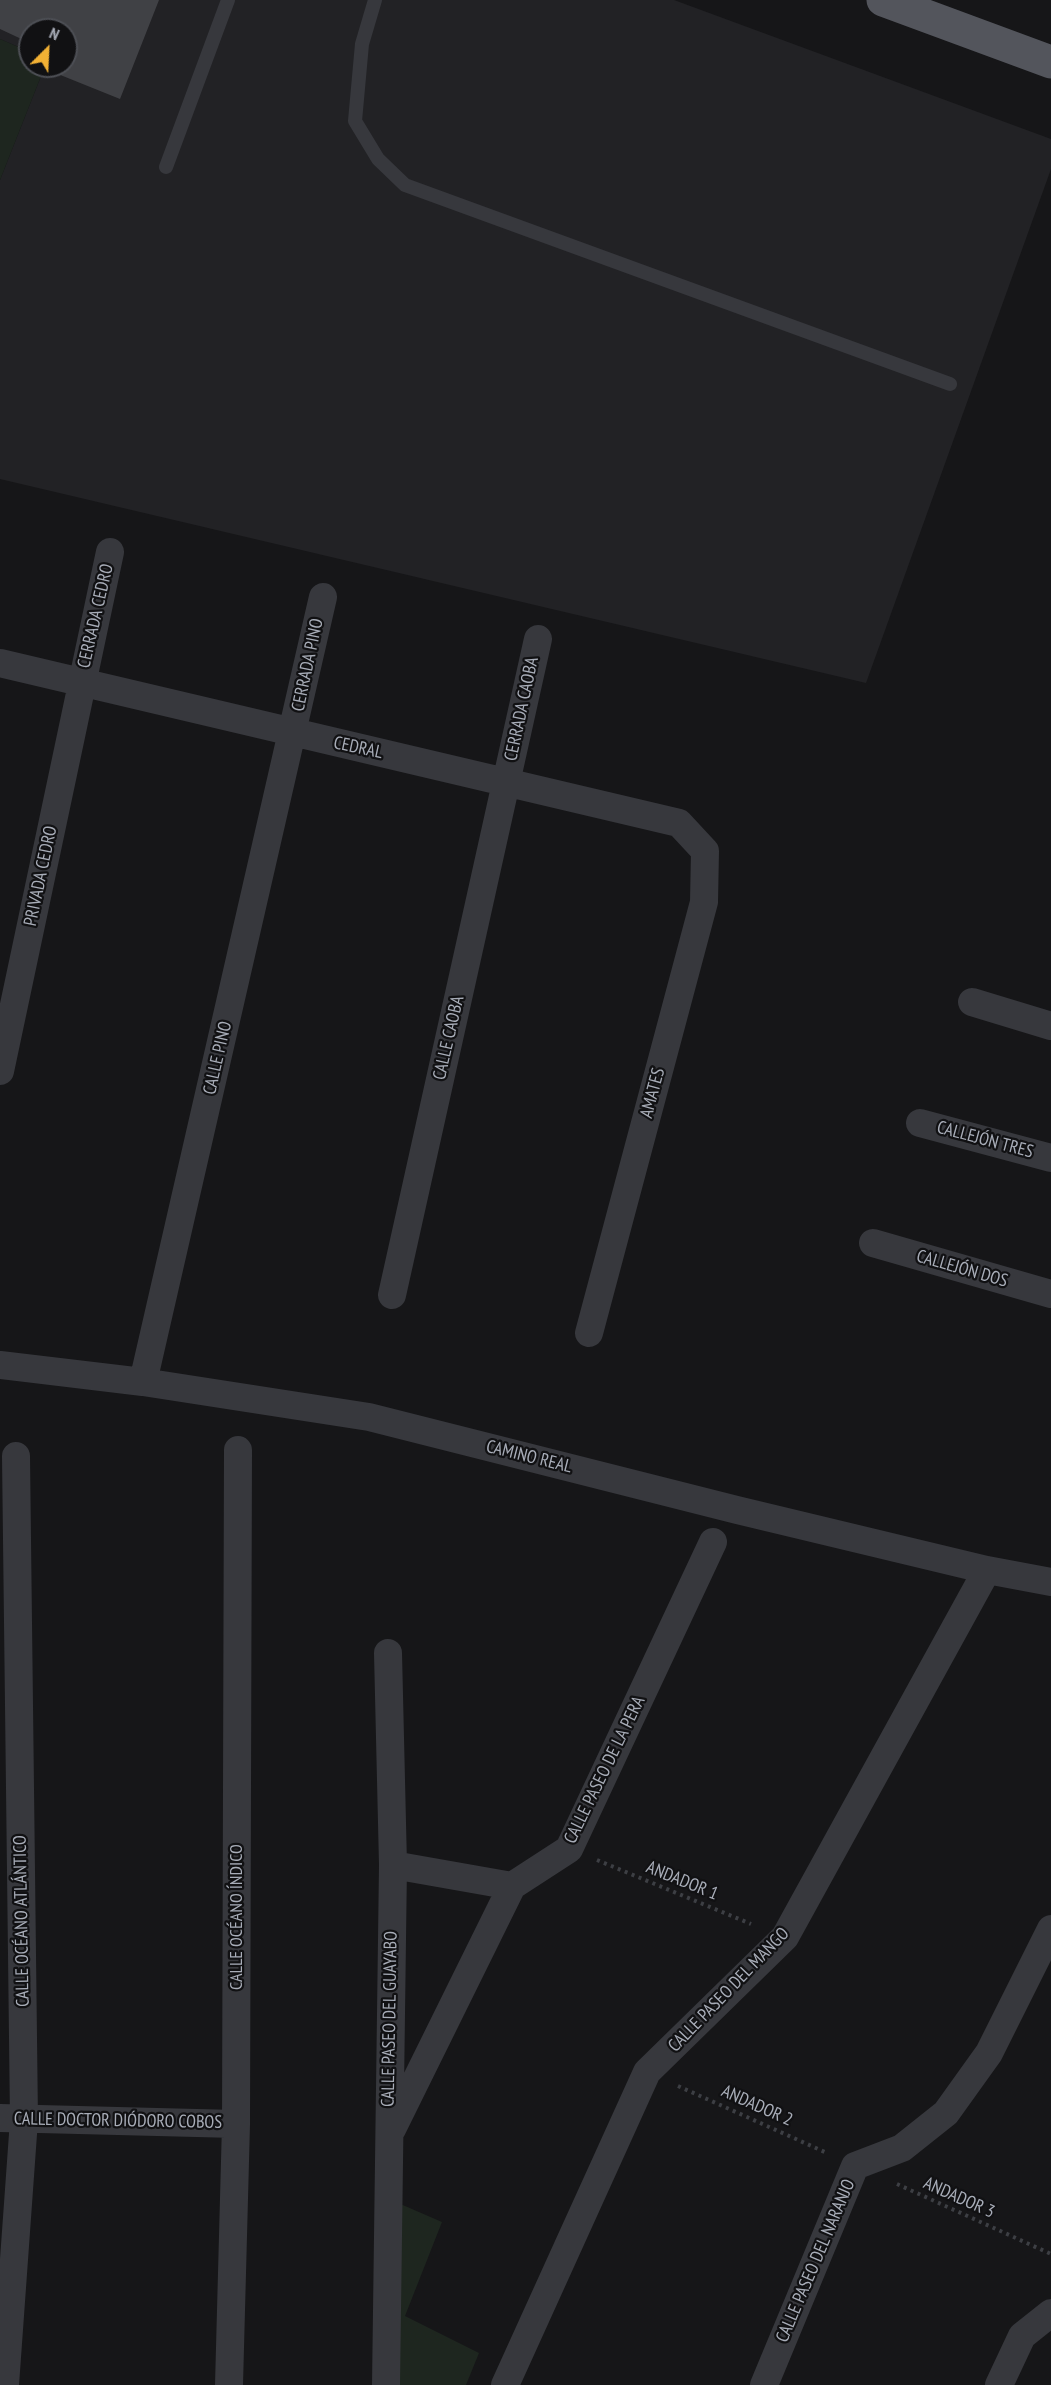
<!DOCTYPE html>
<html>
<head>
<meta charset="utf-8">
<style>
  body { margin:0 }
  #map { position:relative; width:1051px; height:2385px; overflow:hidden; background:#161618; font-family:"PT Sans Narrow",sans-serif }
  canvas { display:block }
  .north { position:absolute; left:18px; top:18px; width:60px; height:60px; box-sizing:border-box; background:#111113; border:2px solid #4d4f55; border-radius:50%; rotate:24deg; font-size:16px; font-weight:700; line-height:24px; text-align:center; color:#a8adb8 }
  .north::after { content:''; display:block; margin:auto; width:21px; height:27px; background:#f2b134; clip-path:polygon(50% 0,100% 100%,50% 72%,0 100%) }
</style>
</head>
<body>
<div id="map">
<canvas width="1051" height="2385"></canvas>
<div class="north">N</div>
</div>
<script>
const ctx = document.querySelector('canvas').getContext('2d');
ctx.lineJoin = 'round';
function fillPath(path, color) { ctx.fillStyle = color; ctx.fill(path, 'evenodd'); }
const shape = rows => new Path2D(rows.map(r => 'M' + r).join(''));
function strokePath(path, color, width, dash) { ctx.strokeStyle = color; ctx.lineWidth = width; ctx.lineCap = dash ? 'butt' : 'round'; ctx.setLineDash(dash || []); ctx.stroke(path); }
function write(font, color, halo, rows, align = 'center') {
  ctx.font = font + ' "PT Sans Narrow",sans-serif'; ctx.lineWidth = 4.5; ctx.setLineDash([]); ctx.textBaseline = 'middle'; ctx.strokeStyle = halo; ctx.fillStyle = color; for (const [text, x, y, turn = 0] of rows) {
    ctx.save(); ctx.translate(x, y); ctx.rotate((+turn || 0) * Math.PI / 180); ctx.textAlign = isNaN(turn) ? turn : align; if (halo) ctx.strokeText(text, 0, 0); ctx.fillText(text, 0, 0); ctx.restore();
  }
}
const built = shape([
  [0,0,674,0,1051,139,1051,169,866,683,0,479,0,180,45,66,66,66,66,30,30,30,30,52,0,39]
]);
const green = shape([
  [0,39,30,52,30,66,45,66,0,180],
  [375,2193,442,2222,405,2316,479,2353,466,2385,375,2385]
]);
const building = shape([
  [0,0,159,0,120,99,43,68,44,66,66,66,66,30,30,30,30,43,0,29]
]);
const path = shape([
  [597,1860,751,1924],
  [678,2086,827,2153],
  [897,2184,1051,2254]
]);
const service = shape([
  [375,0,362,44,355,121,378,159,405,185,950,384],
  [166,167,228,0]
]);
const minor = shape([
  [0,663,679,823,705,851,704,902,589,1333],
  [972,1002,1051,1026],
  [0,1071,110,552],
  [920,1123,1051,1158],
  [873,1243,1051,1294],
  [392,1295,538,639],
  [0,1365,143,1382,369,1417,737,1510,987,1570,1051,1582],
  [143,1382,323,597],
  [393,1865,512,1886],
  [0,2118,236,2124],
  [392,2129,512,1886,569,1849,713,1542],
  [5,2385,24,2120,16,1456],
  [229,2385,236,2124,238,1450],
  [386,2385,393,1865,388,1653],
  [505,2385,647,2072,785,1937,987,1570],
  [764,2385,855,2166,902,2148,946,2113,989,2053,1051,1929],
  [999,2385,1022,2336,1051,2313]
]);
const primary = shape([
  [883,0,1051,62]
]);
const streetNames = [
  ["CERRADA CEDRO",96,616,-77],
  ["CERRADA PINO",308,665,-78],
  ["CERRADA CAOBA",522,709,-78],
  ["CEDRAL",358,748,12],
  ["PRIVADA CEDRO",41,876,-78],
  ["CALLE CAOBA",449,1038,-77],
  ["CALLE PINO",218,1058,-77],
  ["AMATES",653,1093,-75],
  ["CALLEJÓN TRES",985,1140,15],
  ["CALLEJÓN DOS",962,1269,16],
  ["CAMINO REAL",529,1457,14],
  ["CALLE PASEO DE LA PERA",605,1770,-64],
  ["ANDADOR 1",682,1881,22],
  ["CALLE OCÉANO ÍNDICO",237,1917,-90],
  ["CALLE OCÉANO ATLÁNTICO",22,1921,-91],
  ["CALLE PASEO DEL MANGO",729,1990,-46],
  ["CALLE PASEO DEL GUAYABO",390,2019,-89],
  ["ANDADOR 2",757,2106,24],
  ["CALLE DOCTOR DIÓDORO COBOS",118,2121,1],
  ["ANDADOR 3",959,2198,24],
  ["CALLE PASEO DEL NARANJO",816,2261,-67]
];
fillPath(built, '#222225');
fillPath(green, '#1e261f');
fillPath(building, '#404145');
strokePath(path, '#3d3f44', 4, [3, 4.5]);
strokePath(service, '#37383d', 14);
strokePath(minor, '#37383d', 28);
strokePath(primary, '#53555c', 33);
write('18px', '#a8adb8', '#111113', streetNames);
</script>
</body>
</html>
